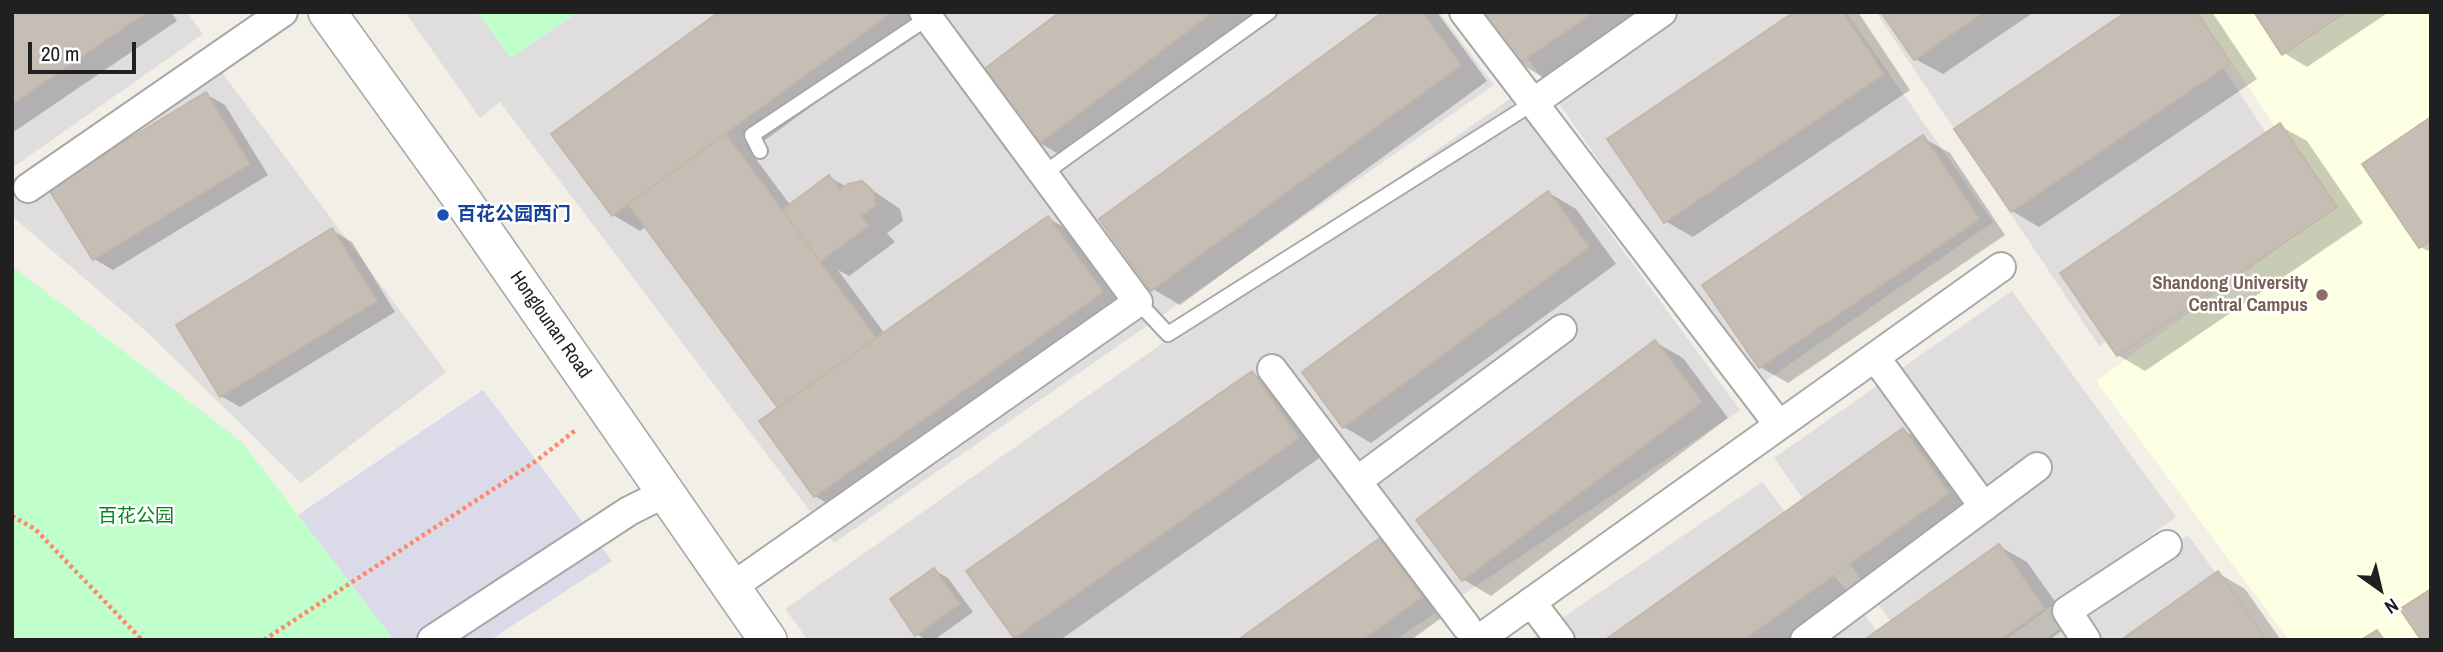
<!DOCTYPE html>
<html>
<head>
<meta charset="utf-8">
<style>
  body { margin:0 }
  #map { position:relative; width:2443px; height:652px; overflow:hidden; background:#f2efe6; font-family:"Archivo Narrow",sans-serif }
  canvas { display:block }
  .frame { position:absolute; inset:0; border:14px solid #202020; pointer-events:none }
  .north { position:absolute; left:2345px; top:554px; width:70px; height:70px; -webkit-text-stroke:5px #fff; paint-order:stroke; rotate:146deg; font-size:19px; font-weight:700; line-height:28px; text-align:center; color:#202020 }
  .north::after { content:''; display:block; margin:auto; width:24px; height:32px; background:#202020; clip-path:polygon(50% 0,100% 100%,50% 72%,0 100%) }
  .scale { position:absolute; left:28px; top:42px; width:108px; height:32px; box-sizing:border-box; border:4px solid #202020; border-top:0; padding-left:9px; font-size:21px; line-height:24px; white-space:nowrap; color:#202020; -webkit-text-stroke:5px #fff; paint-order:stroke }
</style>
</head>
<body>
<div id="map">
<canvas width="2443" height="652"></canvas>
<div class="frame"></div>
<div class="north">N</div>
<div class="scale">20 m</div>
</div>
<script>
const ctx = document.querySelector('canvas').getContext('2d');
ctx.lineJoin = 'round';
function fillPath(path, color) { ctx.fillStyle = color; ctx.fill(path, 'evenodd'); }
const shape = rows => new Path2D(rows.map(r => 'M' + r).join(''));
function strokePath(path, color, width, dash) { ctx.strokeStyle = color; ctx.lineWidth = width; ctx.lineCap = dash ? 'butt' : 'round'; ctx.setLineDash(dash || []); ctx.stroke(path); }
function write(font, color, halo, rows, align = 'center') {
  ctx.font = font + ' "Archivo Narrow","Noto Sans SC",sans-serif'; ctx.lineWidth = 5; ctx.setLineDash([]); ctx.textBaseline = 'middle'; ctx.strokeStyle = halo; ctx.fillStyle = color; for (const [text, x, y, turn = 0] of rows) {
    ctx.save(); ctx.translate(x, y); ctx.rotate((+turn || 0) * Math.PI / 180); ctx.textAlign = isNaN(turn) ? turn : align; if (halo) ctx.strokeText(text, 0, 0); ctx.fillText(text, 0, 0); ctx.restore();
  }
}
const residential = shape([
  [12,12,187,12,203,34,12,168],
  [405,12,1439,12,1494,85,834,543,500,102,480,118],
  [1495,12,1846,12,1993,222,1757,387],
  [1876,12,2186,12,2313,204,2099,346],
  [209,55,446,372,301,483,147,332,12,216,12,183],
  [1511,98,1740,410,1395,640,808,640,785,609],
  [2012,291,2176,517,2005,640,1904,640,1774,458],
  [1762,482,1884,640,1530,640],
  [2188,535,2264,640,2044,640]
]);
const education = shape([
  [2198,12,2431,12,2431,640,2289,640,2096,381,2331,210]
]);
const park = shape([
  [477,12,578,12,511,58],
  [12,266,242,442,394,640,12,640]
]);
const plaza = shape([
  [483,390,612,561,490,640,394,640,298,515]
]);
const shadow = shape([
  [12,12,171,12,177,21,12,133],
  [722,12,918,12,926,23,750,151,791,206,829,177,847,187,862,183,900,209,903,221,887,233,895,242,849,276,838,270,885,334,1048,218,1075,234,1129,309,842,512,815,496,780,408,647,226,640,231,613,215],
  [1063,12,1261,12,1067,159,1040,143],
  [1386,12,1437,12,1487,81,1180,305,1153,289],
  [1485,12,1644,12,1546,79,1519,63],
  [1797,12,1858,12,1910,90,1693,237,1665,221],
  [1884,12,2034,12,1943,74,1915,59],
  [2129,12,2212,12,2257,79,2039,227,2012,211],
  [2256,12,2389,12,2307,67,2284,53],
  [206,94,225,105,268,175,113,270,94,259],
  [2431,119,2431,252,2420,247],
  [2280,126,2307,141,2363,223,2145,371,2118,355],
  [1923,138,1950,153,2005,235,1788,383,1760,367],
  [1549,193,1576,209,1616,264,1371,443,1344,427],
  [332,230,352,242,395,312,240,407,221,396],
  [1655,342,1683,358,1728,418,1491,596,1464,580,1418,520],
  [1252,373,1279,389,1325,454,1060,640,1020,640,1015,637],
  [1903,430,1931,446,1976,510,1792,640,1608,640],
  [1380,540,1407,556,1448,613,1411,640,1241,640],
  [1999,546,2027,562,2071,624,2049,640,1867,640],
  [934,570,948,578,973,612,934,640,926,640,917,634],
  [2218,573,2245,589,2281,640,2124,640]
]);
const building = shape([
  [12,12,147,12,12,104,12,12],
  [719,12,892,12,612,216,551,134,719,12],
  [1060,12,1213,12,1038,144,983,70,1060,12],
  [1383,12,1422,12,1461,65,1151,291,1099,219,1383,12],
  [1482,12,1594,12,1518,64,1482,12],
  [1794,12,1843,12,1884,74,1664,223,1607,139,1794,12],
  [1881,12,1984,12,1914,60,1881,12],
  [2126,12,2196,12,2231,63,2011,212,1954,129,2126,12],
  [2254,12,2346,12,2282,55,2254,12],
  [206,92,250,164,93,260,48,188,206,92],
  [2431,117,2431,240,2419,248,2362,164,2431,117],
  [2280,123,2337,207,2117,356,2060,273,2280,123],
  [726,134,876,338,778,408,628,204,726,134],
  [1923,135,1979,219,1759,368,1702,285,1923,135],
  [829,175,840,190,848,184,862,181,873,191,876,205,861,216,869,226,820,261,782,210,829,175],
  [1548,191,1589,247,1343,428,1302,372,1548,191],
  [1048,216,1103,292,814,497,759,421,1048,216],
  [332,228,377,301,220,397,176,325,332,228],
  [1655,340,1702,402,1462,581,1416,520,1655,340],
  [1252,371,1299,438,1014,638,966,571,1252,371],
  [1903,428,1949,493,1743,640,1605,640,1903,428],
  [1380,538,1422,597,1362,640,1238,640,1380,538],
  [1999,544,2045,608,2000,640,1864,640,1999,544],
  [934,568,960,604,915,636,890,599,934,568],
  [2218,571,2267,640,2121,640,2218,571],
  [2431,589,2431,640,2421,640,2400,609,2431,589],
  [2377,630,2384,640,2361,640,2377,630]
]);
const path = shape([
  [12,516,35,529,142,640],
  [264,640,536,461,577,429]
]);
const service = shape([
  [760,151,752,135,932,15],
  [1043,174,1269,12],
  [1138,302,1168,334,1533,103]
]);
const minor = shape([
  [1464,12,1779,425],
  [1533,103,1662,12],
  [28,188,283,12],
  [1875,357,1984,507],
  [1272,369,1466,626],
  [1357,481,1562,329],
  [732,587,1138,302,924,12],
  [1531,602,1560,640],
  [432,640,629,511,667,492],
  [1478,640,2001,267],
  [1805,640,2037,467],
  [2086,640,2067,611,2167,545]
]);
const tertiary = shape([
  [327,12,456,191,768,640]
]);
const markers = [
  [443,215,7,"#1a4fb4"],
  [2322,295,7,"#8d6e63"]
];
const transitNames = [
  ["百花公园西门",457,215]
];
const educationNames = [
  ["Shandong University",2308,284],
  ["Central Campus",2308,306]
];
const streetNames = [
  ["Honglounan Road",550,325,55]
];
const parkNames = [
  ["百花公园",136,517]
];
fillPath(residential, '#dfdddd');
fillPath(education, '#fcffe2');
fillPath(park, '#c0ffcb');
fillPath(plaza, '#dbdae8');
fillPath(shadow, '#0003');
fillPath(building, '#c6beb5');
strokePath(building, '#c5b7a7', 2);
strokePath(service, '#a7a7a7', 18);
strokePath(minor, '#a7a7a7', 32);
strokePath(tertiary, '#a7a7a7', 40);
strokePath(path, '#ff876a', 4.5, [3.5, 3.5]);
strokePath(service, '#fff', 14);
strokePath(minor, '#fff', 28);
strokePath(tertiary, '#fff', 37);
for (const [x, y, r, color] of markers) { const dot = new Path2D(); dot.arc(x, y, r, 0, 2 * Math.PI); ctx.fillStyle = color; ctx.fill(dot); strokePath(dot, '#fff', 2.5); }
write('bold 19px', '#164399', '#fff', transitNames, 'left');
write('bold 19px', '#785e54', '#fff', educationNames, 'right');
write('19px', '#202020', '#fff', streetNames);
write('19px', '#018719', '#fff', parkNames);
</script>
</body>
</html>
